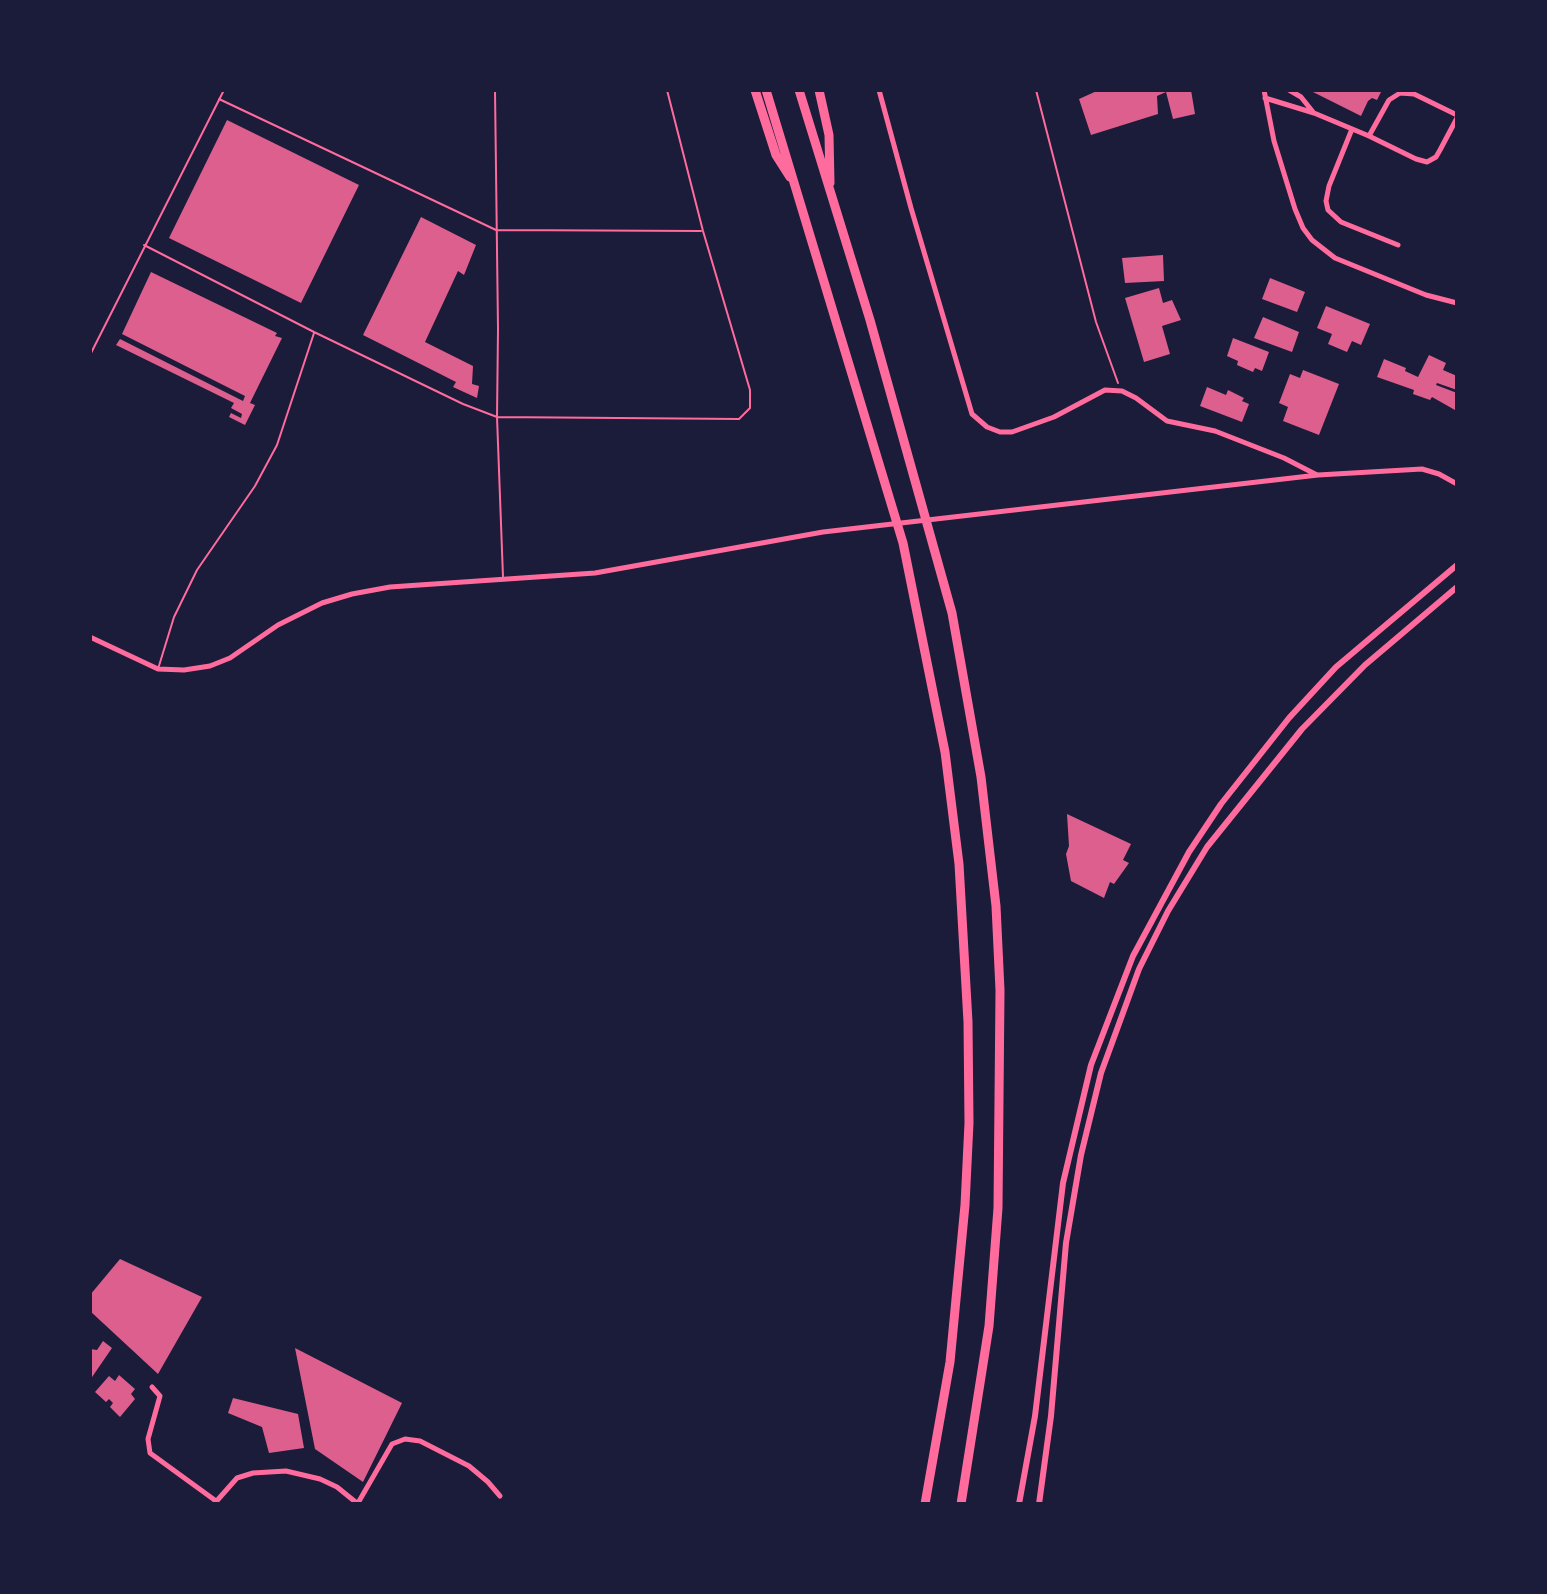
<!DOCTYPE html>
<html>
<head>
<meta charset="utf-8">
<style>
  body { margin:0 }
  #map { position:relative; width:1547px; height:1594px; overflow:hidden; background:#1b1b3a; font-family:"Noto Serif",serif }
  canvas { display:block }
  .frame { position:absolute; inset:0; border:92px solid #1b1b3a; pointer-events:none }
</style>
</head>
<body>
<div id="map">
<canvas width="1547" height="1594"></canvas>
<div class="frame"></div>
</div>
<script>
const ctx = document.querySelector('canvas').getContext('2d');
ctx.lineJoin = 'round';
function fillPath(path, color) { ctx.fillStyle = color; ctx.fill(path, 'evenodd'); }
const shape = rows => new Path2D(rows.map(r => 'M' + r).join(''));
function strokePath(path, color, width, dash) { ctx.strokeStyle = color; ctx.lineWidth = width; ctx.lineCap = dash ? 'butt' : 'round'; ctx.setLineDash(dash || []); ctx.stroke(path); }
const building = shape([
  [1099,90,1191,90,1195,114,1173,119,1166,92,1157,96,1158,114,1091,135,1079,99],
  [1309,90,1376,90,1381,92,1377,100,1372,98,1368,101,1361,116],
  [227,120,359,185,301,303,169,238],
  [421,217,476,245,464,275,458,271,425,342,473,366,472,384,479,386,477,398,453,387,456,382,363,335],
  [1163,255,1164,281,1125,283,1122,258],
  [151,272,277,333,275,336,282,338,250,403,255,405,245,425,229,417,231,413,241,418,242,414,231,408,234,403,116,345,120,339,243,401,245,396,122,334],
  [1270,278,1305,292,1297,312,1262,299],
  [1159,288,1163,303,1172,300,1181,320,1162,326,1170,354,1144,362,1125,298],
  [1326,306,1370,324,1361,345,1352,341,1347,352,1328,344,1332,334,1317,328],
  [1263,317,1299,332,1292,352,1254,338],
  [1233,338,1269,352,1262,371,1255,368,1253,372,1237,365,1238,361,1227,356],
  [1429,355,1446,363,1443,370,1457,376,1457,390,1437,383,1436,385,1457,393,1455,410,1432,397,1430,400,1413,394,1414,390,1377,377,1384,359,1406,368,1405,371,1418,377],
  [1303,370,1339,384,1319,435,1283,421,1288,407,1279,403,1290,374,1300,378],
  [1207,387,1226,395,1228,390,1244,398,1242,401,1249,404,1242,422,1200,406],
  [1067,814,1131,844,1123,860,1129,863,1114,884,1110,882,1104,898,1071,881,1066,854,1069,846],
  [120,1259,202,1297,158,1374,90,1311,90,1295],
  [103,1341,112,1348,90,1380,90,1349,97,1350],
  [295,1348,402,1403,363,1482,315,1449],
  [119,1375,135,1389,131,1394,135,1399,120,1417,110,1407,113,1403,109,1399,106,1402,95,1392,109,1376,115,1381],
  [233,1398,298,1414,304,1448,269,1453,262,1427,228,1413]
]);
const path = shape([
  [1036,90,1096,322,1118,383]
]);
const service = shape([
  [495,90,498,329,497,417,503,577],
  [219,99,496,230,701,231],
  [144,245,314,332,463,404,497,417,739,419,750,408,750,390,703,231,667,90],
  [90,355,224,90],
  [158,669,174,617,197,570,255,486,277,445,314,333]
]);
const minor = shape([
  [879,90,911,208,972,414,987,427,1000,432,1012,432,1054,417,1105,390,1122,391,1136,398,1167,421,1215,431,1284,458,1317,475],
  [1264,90,1274,141,1295,209,1303,228,1312,240,1335,258,1426,295,1457,303],
  [1289,90,1301,97,1313,112],
  [1265,98,1314,113,1369,136,1389,100,1400,93,1414,94,1457,115],
  [1352,129,1329,186,1326,201,1328,210,1341,222,1398,245],
  [1369,136,1416,159,1427,162,1436,157,1440,150,1457,118],
  [90,637,158,669,184,670,210,666,230,658,278,625,322,603,352,594,390,587,595,573,823,532,1318,475,1422,469,1439,474,1457,484],
  [152,1387,160,1396,148,1439,150,1453,216,1501],
  [358,1503,392,1444,405,1439,420,1441,469,1466,488,1482,500,1496],
  [214,1504,237,1478,253,1473,286,1471,320,1479,337,1487,358,1504]
]);
const tertiary = shape([
  [1019,1504,1035,1416,1063,1183,1091,1065,1133,956,1189,852,1221,804,1289,718,1336,667,1457,565],
  [1039,1504,1051,1416,1066,1243,1081,1155,1101,1073,1139,969,1168,911,1207,847,1302,729,1365,665,1457,587]
]);
const motorway = shape([
  [755,90,776,155,790,177],
  [766,90,903,543,945,752,959,864,968,1022,969,1123,965,1205,950,1362,925,1504],
  [799,90,870,320,952,613,981,777,996,906,1000,990,998,1208,989,1326,961,1504],
  [819,90,829,135,830,183]
]);
fillPath(building, '#dd5f8e');
strokePath(path, '#ff6b9d', 2);
strokePath(service, '#ff6b9d', 2);
strokePath(minor, '#ff6b9d', 5);
strokePath(tertiary, '#ff6b9d', 6);
strokePath(motorway, '#ff6b9d', 9);
</script>
</body>
</html>
